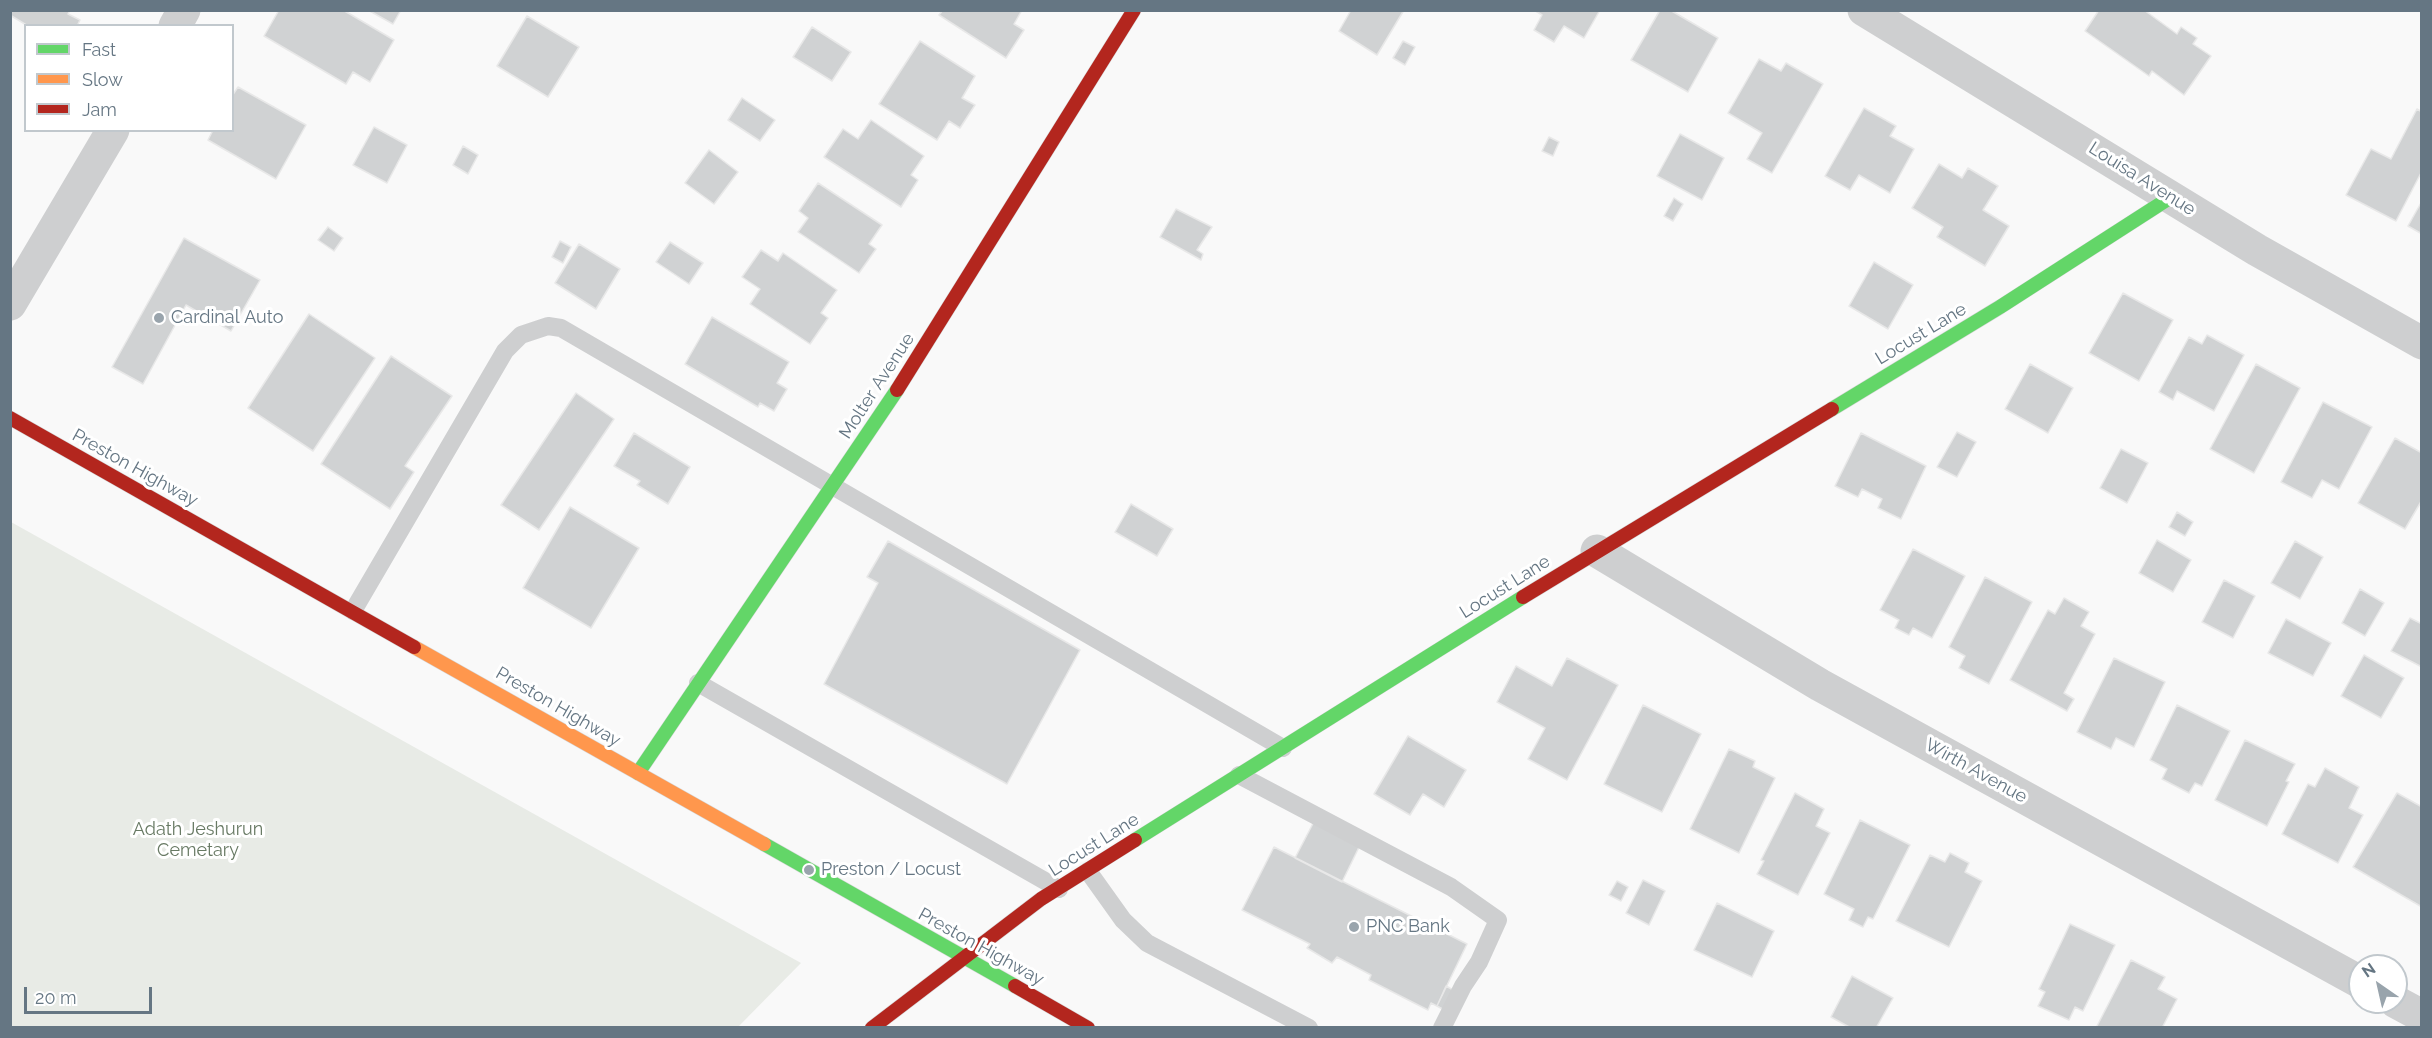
<!DOCTYPE html>
<html>
<head>
<meta charset="utf-8">
<style>
  body { margin:0 }
  #map { position:relative; width:2432px; height:1038px; overflow:hidden; background:#f9f9f9; font-family:Raleway,sans-serif }
  canvas { display:block }
  .frame { position:absolute; inset:0; border:12px solid #657683; pointer-events:none }
  .legend { position:absolute; left:24px; top:24px; width:210px; height:108px; box-sizing:border-box; background:#fff; border:2px solid #c1c8cd; margin:0; padding:8px 10px; list-style:none; font-size:18px; color:#657683 }
  .legend li { display:flex; align-items:center; gap:12px; height:30px }
  .legend b { width:30px; border:2px solid #c1c8cd }
  .north { position:absolute; left:2348px; top:954px; width:60px; height:60px; box-sizing:border-box; background:#fff; border:2px solid #c1c8cd; border-radius:50%; rotate:326deg; font-size:16px; font-weight:700; line-height:24px; text-align:center; color:#657683 }
  .north::after { content:''; display:block; margin:auto; width:21px; height:27px; background:#99a4ac; clip-path:polygon(50% 0,100% 100%,50% 72%,0 100%) }
  .scale { position:absolute; left:24px; top:987px; width:128px; height:27px; box-sizing:border-box; border:3px solid #657683; border-top:0; padding-left:8px; font-size:18px; line-height:21px; white-space:nowrap; color:#657683; -webkit-text-stroke:4px #fff; paint-order:stroke }
</style>
</head>
<body>
<div id="map">
<canvas width="2432" height="1038"></canvas>
<div class="frame"></div>
<ul class="legend">
<li><b style="height:8px;background:#63d668"></b>Fast</li>
<li><b style="height:8px;background:#ff974d"></b>Slow</li>
<li><b style="height:8px;background:#b3261e"></b>Jam</li>
</ul>
<div class="north">N</div>
<div class="scale">20 m</div>
</div>
<script>
const ctx = document.querySelector('canvas').getContext('2d');
ctx.lineJoin = 'round';
function fillPath(path, color) { ctx.fillStyle = color; ctx.fill(path, 'evenodd'); }
const shape = rows => new Path2D(rows.map(r => 'M' + r).join(''));
function strokePath(path, color, width, dash) { ctx.strokeStyle = color; ctx.lineWidth = width; ctx.lineCap = dash ? 'butt' : 'round'; ctx.setLineDash(dash || []); ctx.stroke(path); }
function write(font, color, halo, rows, align = 'center') {
  ctx.font = font + ' Raleway,sans-serif'; ctx.lineWidth = 6; ctx.setLineDash([]); ctx.textBaseline = 'middle'; ctx.strokeStyle = halo; ctx.fillStyle = color; for (const [text, x, y, turn = 0] of rows) {
    ctx.save(); ctx.translate(x, y); ctx.rotate((+turn || 0) * Math.PI / 180); ctx.textAlign = isNaN(turn) ? turn : align; if (halo) ctx.strokeText(text, 0, 0); ctx.fillText(text, 0, 0); ctx.restore();
  }
}
const green = shape([
  [10,522,11,522,801,963,738,1027,11,1027]
]);
const building = shape([
  [10,10,70,10,68,14,80,20,77,26,28,26,10,15,10,10],
  [279,10,343,10,394,40,370,82,353,72,346,84,264,36,279,10],
  [368,10,401,10,393,24,368,10],
  [943,10,1022,10,1014,24,1024,30,1006,58,939,15,943,10],
  [1351,10,1404,10,1377,55,1339,31,1351,10],
  [1534,10,1600,10,1584,38,1564,26,1554,42,1534,30,1542,15,1534,10],
  [1660,10,1670,10,1718,38,1688,92,1631,60,1660,10],
  [2099,10,2144,10,2177,34,2181,27,2197,38,2193,44,2211,56,2184,95,2152,71,2149,76,2085,31,2099,10],
  [527,16,579,47,548,97,497,66,527,16],
  [812,27,851,52,832,81,793,57,812,27],
  [920,41,975,76,962,98,975,105,960,128,949,121,937,140,879,104,920,41],
  [1403,41,1415,47,1405,65,1393,58,1403,41],
  [1759,59,1781,71,1786,63,1823,84,1772,173,1747,159,1762,133,1728,113,1759,59],
  [238,87,306,125,276,179,208,140,213,130,232,130,232,96,238,87],
  [742,98,775,120,760,141,728,120,742,98],
  [1864,108,1896,126,1890,136,1914,149,1890,193,1859,175,1850,190,1825,176,1864,108],
  [2417,109,2422,112,2422,171,2396,221,2346,195,2371,149,2391,159,2417,109],
  [871,120,924,156,911,175,918,180,901,207,824,157,843,129,858,139,871,120],
  [374,127,407,145,387,183,353,165,374,127],
  [1680,134,1724,158,1702,200,1657,176,1680,134],
  [1549,137,1559,142,1553,156,1542,151,1549,137],
  [463,146,478,155,468,174,453,165,463,146],
  [709,150,738,172,714,204,685,183,709,150],
  [1939,164,1962,178,1968,168,1998,186,1983,210,2009,226,1985,266,1937,237,1943,227,1912,208,1939,164],
  [818,183,882,225,869,244,876,249,859,273,798,232,808,218,799,211,818,183],
  [1674,198,1683,204,1673,221,1664,216,1674,198],
  [2422,201,2422,234,2408,226,2422,201],
  [1176,209,1212,227,1197,250,1203,254,1201,260,1160,237,1176,209],
  [328,227,343,238,334,251,318,240,328,227],
  [184,238,260,280,231,331,186,305,143,384,112,367,184,238],
  [560,241,571,247,563,263,552,257,560,241],
  [670,242,703,263,689,284,656,262,670,242],
  [579,244,620,269,596,309,555,283,579,244],
  [761,250,778,261,783,253,837,290,821,313,828,318,810,344,750,304,760,289,742,277,761,250],
  [1874,262,1913,285,1888,329,1849,306,1874,262],
  [2123,293,2173,320,2139,381,2089,353,2123,293],
  [309,314,375,358,313,451,248,408,309,314],
  [712,317,789,362,777,383,787,389,774,411,760,403,758,407,685,364,712,317],
  [2207,335,2244,355,2214,411,2177,391,2173,400,2159,392,2189,337,2202,344,2207,335],
  [391,356,452,396,405,466,414,472,390,509,321,464,391,356],
  [2030,364,2073,388,2048,433,2005,409,2030,364],
  [2256,364,2300,388,2254,473,2210,449,2256,364],
  [576,393,614,419,539,530,501,505,576,393],
  [2323,402,2372,427,2339,489,2322,480,2312,498,2281,482,2323,402],
  [1957,432,1976,442,1957,477,1937,467,1957,432],
  [634,433,690,467,668,504,637,485,640,481,614,466,634,433],
  [1861,433,1926,466,1901,519,1878,508,1882,499,1862,489,1858,497,1835,486,1861,433],
  [2395,438,2422,453,2422,500,2405,529,2358,503,2395,438],
  [2121,449,2148,463,2127,503,2100,488,2121,449],
  [1131,504,1173,529,1157,556,1115,532,1131,504],
  [570,507,639,548,591,628,523,588,570,507],
  [2177,512,2193,522,2185,536,2169,527,2177,512],
  [2157,540,2191,560,2173,592,2139,573,2157,540],
  [888,541,1080,650,1007,784,824,684,878,583,867,577,888,541],
  [2295,541,2323,557,2300,599,2271,583,2295,541],
  [1913,549,1965,576,1932,638,1913,628,1909,635,1895,628,1899,620,1880,610,1913,549],
  [1985,577,2032,602,1989,684,1959,668,1965,656,1949,647,1985,577],
  [2224,580,2255,596,2233,638,2202,622,2224,580],
  [2360,589,2384,603,2365,636,2342,623,2360,589],
  [2064,598,2089,612,2081,626,2095,634,2064,693,2074,699,2067,711,2010,680,2048,610,2055,614,2064,598],
  [2410,618,2422,624,2422,667,2391,651,2410,618],
  [2286,619,2331,643,2313,676,2268,653,2286,619],
  [2364,655,2404,678,2381,718,2341,696,2364,655],
  [1567,658,1618,685,1567,780,1528,759,1545,728,1497,702,1516,666,1552,686,1567,658],
  [2114,658,2165,682,2134,747,2116,738,2111,749,2077,732,2114,658],
  [1643,705,1701,734,1662,812,1604,784,1643,705],
  [2177,705,2230,731,2202,786,2195,783,2189,793,2162,779,2167,769,2150,760,2177,705],
  [1408,736,1466,770,1444,807,1423,794,1410,815,1374,794,1408,736],
  [2245,740,2295,764,2286,781,2289,782,2267,826,2215,800,2245,740],
  [1729,749,1755,761,1753,767,1775,778,1739,853,1690,829,1729,749],
  [2325,768,2359,787,2349,808,2363,815,2338,863,2282,834,2308,784,2315,787,2325,768],
  [1795,793,1824,809,1816,826,1830,833,1798,895,1757,874,1764,861,1761,860,1795,793],
  [2397,793,2422,807,2422,907,2353,867,2397,793],
  [1319,812,1365,835,1342,882,1295,858,1319,812],
  [1860,820,1910,845,1873,919,1868,917,1863,927,1849,920,1854,909,1824,894,1860,820],
  [1274,847,1467,944,1437,1006,1431,1003,1428,1010,1369,980,1371,975,1337,957,1332,963,1307,948,1310,944,1242,910,1274,847],
  [1950,853,1969,863,1965,872,1982,881,1949,947,1896,921,1930,855,1945,862,1950,853],
  [1643,880,1665,891,1649,925,1626,913,1643,880],
  [1617,881,1628,887,1621,901,1609,895,1617,881],
  [1717,903,1774,931,1752,977,1694,950,1717,903],
  [2070,924,2115,945,2083,1011,2075,1007,2069,1020,2038,1006,2045,992,2039,989,2070,924],
  [2131,960,2165,977,2158,989,2177,999,2162,1028,2096,1028,2131,960],
  [1852,976,1893,998,1876,1028,1851,1028,1831,1017,1852,976],
  [1446,986,1457,992,1448,1012,1437,1006,1446,986]
]);
const lane = shape([
  [353,611,505,351,521,335,548,326,561,328,1283,748],
  [698,683,1059,889],
  [1239,775,1451,887,1498,920,1479,962,1463,986,1442,1028],
  [1088,871,1123,920,1147,943,1309,1028]
]);
const street = shape([
  [1864,10,2257,250,2422,343],
  [175,26,184,10],
  [10,304,113,130],
  [1597,551,1820,685,2360,982],
  [2396,1002,2422,1016]
]);
const fast = shape([
  [1832,409,2000,307,2171,197],
  [638,773,897,390],
  [1135,840,1523,597],
  [764,844,1015,986]
]);
const slow = shape([
  [414,647,764,844]
]);
const jam = shape([
  [897,390,1134,10],
  [10,418,414,647],
  [1523,597,1832,409],
  [1015,986,1088,1028],
  [872,1028,1041,899,1135,840]
]);
const markers = [
  [159,318,6,"#99a4ac"],
  [809,870,6,"#99a4ac"],
  [1354,927,6,"#99a4ac"]
];
const streetNames = [
  ["Louisa Avenue",2142,179,32],
  ["Locust Lane",1921,334,-31],
  ["Molter Avenue",877,386,-57],
  ["Preston Highway",135,468,29],
  ["Locust Lane",1505,587,-32],
  ["Preston Highway",558,707,30],
  ["Wirth Avenue",1976,771,29],
  ["Locust Lane",1094,845,-32],
  ["Preston Highway",981,947,29]
];
const poiNames = [
  ["Cardinal Auto",171,318],
  ["Preston / Locust",821,870],
  ["PNC Bank",1366,927]
];
const parkNames = [
  ["Adath Jeshurun",198,830],
  ["Cemetary",198,851]
];
fillPath(green, '#e8ebe6');
fillPath(building, '#d0d2d3');
strokePath(building, '#e8e8e8', 1.5);
strokePath(fast, '#d5d6d7', 15);
strokePath(slow, '#d5d6d7', 15);
strokePath(jam, '#d5d6d7', 15);
strokePath(lane, '#cecfd0', 18);
strokePath(street, '#cecfd0', 33);
strokePath(fast, '#63d668', 14);
strokePath(slow, '#ff974d', 14);
strokePath(jam, '#b3261e', 14);
for (const [x, y, r, color] of markers) { const dot = new Path2D(); dot.arc(x, y, r, 0, 2 * Math.PI); ctx.fillStyle = color; ctx.fill(dot); strokePath(dot, '#fff', 2); }
write('18px', '#657683', '#fff', streetNames);
write('18px', '#657683', '#fff', poiNames, 'left');
write('18px', '#687a64', '#fff', parkNames);
</script>
</body>
</html>
